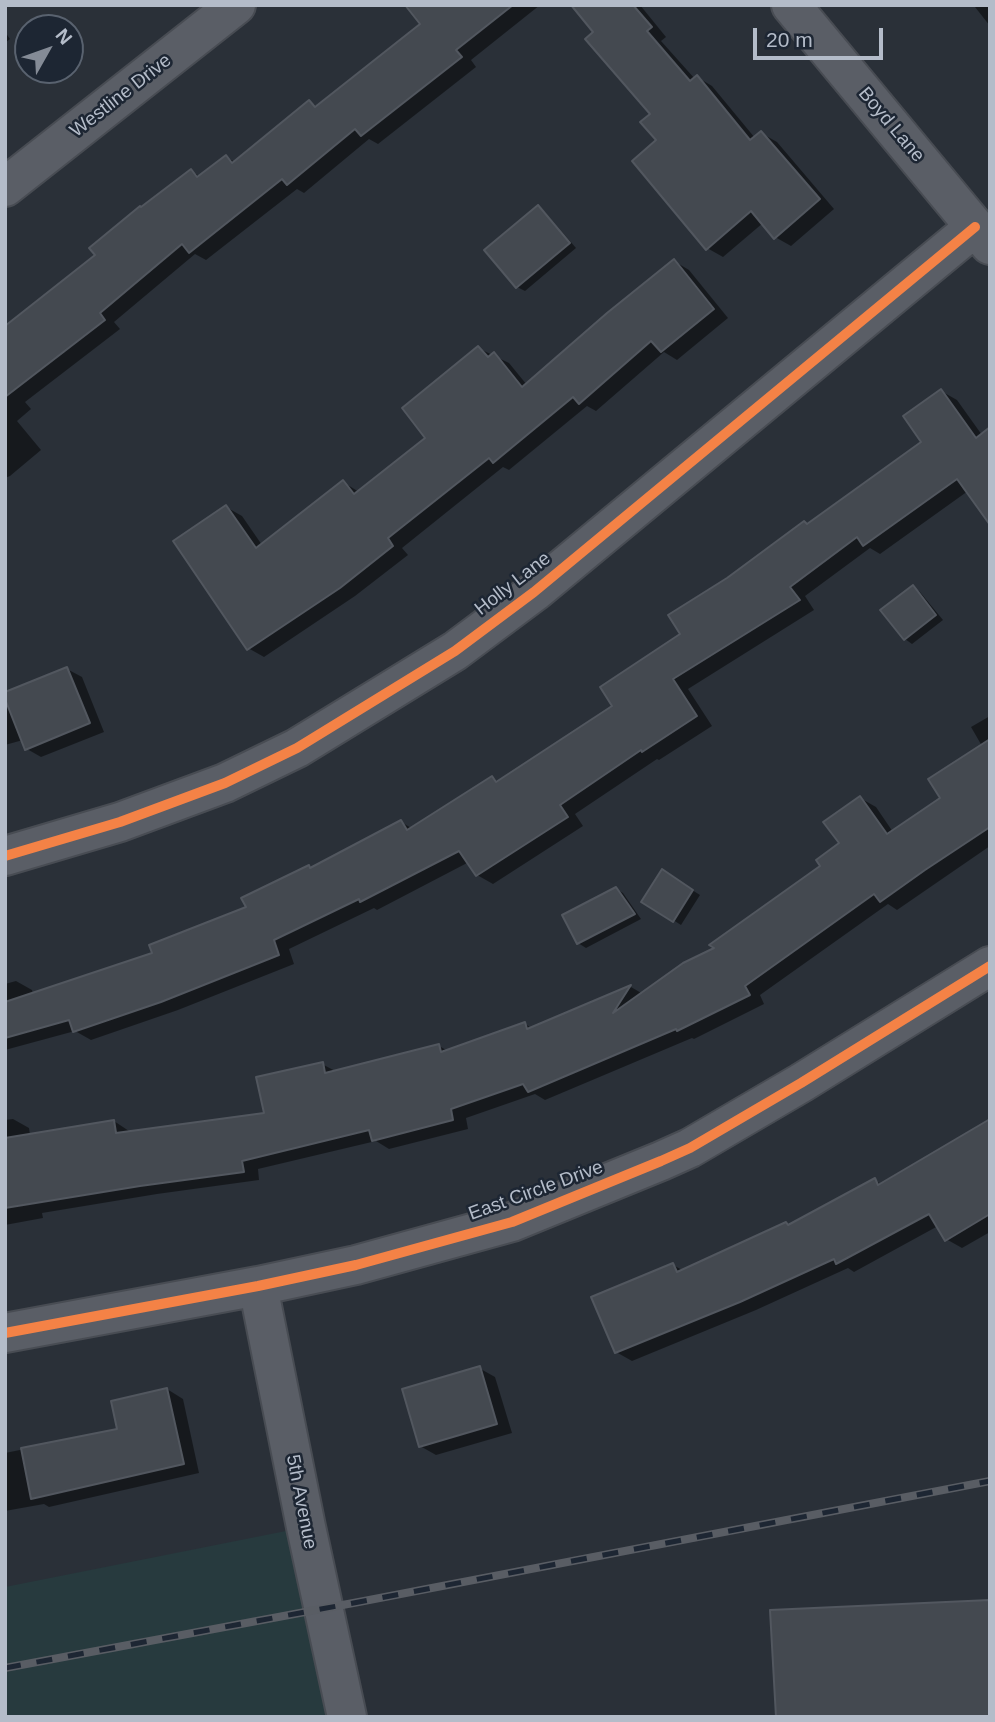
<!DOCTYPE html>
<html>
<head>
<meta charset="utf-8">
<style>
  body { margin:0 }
  #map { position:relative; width:995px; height:1722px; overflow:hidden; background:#2a3038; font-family:Helvetica,sans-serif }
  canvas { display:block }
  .frame { position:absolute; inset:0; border:7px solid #b4bcc9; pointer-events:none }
  .north { position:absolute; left:14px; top:14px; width:70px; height:70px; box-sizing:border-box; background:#1d2633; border:2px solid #59626f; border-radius:50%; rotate:50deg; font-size:19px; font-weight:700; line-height:28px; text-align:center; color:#b4bcc9 }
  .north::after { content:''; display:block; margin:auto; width:24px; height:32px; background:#848b96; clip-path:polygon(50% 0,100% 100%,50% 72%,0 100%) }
  .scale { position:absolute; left:753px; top:28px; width:130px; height:32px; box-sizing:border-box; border:4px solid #b4bcc9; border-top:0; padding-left:9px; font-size:21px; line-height:24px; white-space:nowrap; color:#b4bcc9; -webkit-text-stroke:5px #1d2633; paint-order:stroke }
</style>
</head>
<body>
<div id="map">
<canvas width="995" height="1722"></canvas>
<div class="frame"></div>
<div class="north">N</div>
<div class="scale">20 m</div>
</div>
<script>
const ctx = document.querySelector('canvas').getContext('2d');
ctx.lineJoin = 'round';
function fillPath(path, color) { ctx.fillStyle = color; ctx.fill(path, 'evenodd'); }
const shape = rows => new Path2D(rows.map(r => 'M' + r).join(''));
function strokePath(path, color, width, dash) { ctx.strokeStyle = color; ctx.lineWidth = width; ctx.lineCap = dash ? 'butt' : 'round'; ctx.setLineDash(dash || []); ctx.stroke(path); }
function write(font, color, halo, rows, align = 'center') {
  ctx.font = font + ' Helvetica,sans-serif'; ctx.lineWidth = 5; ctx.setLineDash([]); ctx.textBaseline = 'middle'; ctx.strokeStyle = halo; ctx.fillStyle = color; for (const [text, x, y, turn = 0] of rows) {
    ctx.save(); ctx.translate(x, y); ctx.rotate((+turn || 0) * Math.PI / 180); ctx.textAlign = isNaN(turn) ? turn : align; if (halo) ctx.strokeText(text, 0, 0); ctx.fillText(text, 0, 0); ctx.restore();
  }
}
const green = shape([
  [306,1527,347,1717,5,1717,5,1587]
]);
const shadow = shape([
  [413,5,540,5,471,60,476,67,378,144,369,139,304,193,297,189,206,260,195,254,114,322,120,329,25,402,31,409,17,421,41,450,10,476,5,478,5,346,98,255,191,171,201,177,226,157,235,162,309,102,319,107,423,24],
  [573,5,640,5,666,37,661,41,695,79,697,77,712,86,755,138,761,133,777,142,834,209,791,246,775,237,763,223,723,257,707,248,658,141,652,114,595,33],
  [978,5,990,5,990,26,975,7],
  [5,32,10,39,5,43],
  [538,207,545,212,576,248,525,291,517,287],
  [674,261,689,270,728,318,677,360,664,352,596,411,587,406,509,470,503,467,402,548,408,555,355,596,264,657,248,648,226,507,242,516,262,545,343,482,359,492,428,438,478,348,509,363,527,385],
  [941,391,957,400,982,435,968,491,880,554,870,548,805,596,814,610,688,689,712,726,659,760,657,759,575,814,583,826,493,884,477,875,469,862,377,910,374,908,289,949,294,964,178,1010,91,1040,75,1031,5,1050,5,984,16,981,32,990,33,994,154,954,248,908,309,867,312,869,401,822,413,829,492,778,499,782,614,706,683,635,808,525,924,443],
  [913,587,920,592,943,620,912,644,905,639],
  [67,669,82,677,104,732,41,757,27,749,23,740,5,745,5,694],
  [990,716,990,846,897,910,888,904,760,995,764,1004,694,1039,692,1038,545,1100,535,1094,466,1118,468,1129,389,1149,376,1141,258,1169,259,1180,157,1194,42,1213,43,1218,5,1225,5,1120,13,1119,29,1128,30,1135,114,1121,129,1131,130,1133,266,1115,322,1064,337,1072,439,1046,448,1051,525,1024,533,1029,631,987,643,994,717,948,822,866,842,844,860,798,876,807,893,832,943,799,982,746,971,727],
  [670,876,700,895,681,925,643,901],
  [616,889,623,893,641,919,586,948,578,943],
  [990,1121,990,1232,962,1248,946,1239,938,1226,854,1272,848,1268,756,1310,632,1361,616,1352,673,1265,684,1271,786,1224,790,1226,875,1180,882,1185],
  [479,1368,495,1377,512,1433,436,1455,420,1446],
  [167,1389,183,1399,199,1473,49,1507,44,1504,5,1511,5,1453,119,1430]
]);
const building = shape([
  [405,5,513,5,456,50,462,57,361,136,355,129,287,185,282,179,189,253,182,244,100,313,105,320,5,397,5,326,95,255,89,248,140,206,141,207,191,169,197,177,226,155,232,163,309,100,315,107,420,24,405,5],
  [571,5,633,5,652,27,647,31,690,81,697,75,750,140,761,131,820,199,774,239,751,211,706,250,632,161,656,140,640,122,650,114,585,39,593,32,571,5],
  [538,205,570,243,516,288,484,250,538,205],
  [674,259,714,309,661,352,651,341,579,404,573,397,493,463,489,458,388,538,393,546,340,588,247,650,173,541,226,505,256,548,343,480,354,494,425,438,402,408,478,346,488,357,494,352,522,387,607,313,674,259],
  [941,389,976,438,990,427,990,525,957,479,863,546,857,537,790,587,800,600,673,679,697,716,642,752,641,750,560,805,568,817,476,876,459,851,360,902,359,899,274,940,279,955,161,1002,73,1032,69,1020,5,1038,5,1002,152,953,149,945,246,907,241,898,309,865,310,868,401,820,407,830,492,776,496,782,612,706,600,687,680,634,668,615,727,578,804,521,807,524,921,442,903,416,941,389],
  [913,585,936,615,904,640,880,610,913,585],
  [67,667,90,723,25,750,5,699,5,692,67,667],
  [990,739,990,827,925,870,880,902,874,894,745,986,750,995,677,1031,676,1029,528,1092,523,1084,451,1109,453,1120,372,1141,369,1130,242,1161,244,1172,140,1186,5,1208,5,1138,114,1120,116,1133,264,1113,256,1077,323,1062,325,1073,439,1044,441,1052,525,1022,527,1029,631,985,613,1013,683,963,714,948,709,945,820,866,816,860,839,843,823,822,860,796,887,834,940,798,928,779,990,739],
  [662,869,693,890,673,922,641,902,662,869],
  [616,887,635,914,577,944,562,915,616,887],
  [990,1119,990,1214,945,1241,929,1214,836,1264,834,1259,740,1302,615,1353,591,1297,673,1263,677,1272,786,1222,788,1225,875,1178,878,1185,990,1119],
  [480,1366,497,1424,419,1447,402,1389,480,1366],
  [167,1388,184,1464,31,1499,21,1448,117,1429,111,1401,167,1388],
  [990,1600,990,1717,776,1717,770,1610,990,1600]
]);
const minor = shape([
  [791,5,990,245],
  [5,187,236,5],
  [5,856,120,822,225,783,297,748,455,651,534,592,975,227],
  [258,1286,306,1527,347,1717],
  [5,1333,258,1286,356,1265,512,1222,661,1161,690,1148,801,1083,990,966]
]);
const rail = shape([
  [5,1668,364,1601,990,1481]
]);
const cycleway = shape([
  [5,856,120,822,225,783,297,748,455,651,534,592,975,227],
  [5,1333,258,1286,356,1265,512,1222,661,1161,690,1148,801,1083,990,966]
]);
const streetNames = [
  ["Westline Drive",121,96,-38],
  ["Boyd Lane",891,125,50],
  ["Holly Lane",513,584,-38],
  ["East Circle Drive",536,1191,-20],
  ["5th Avenue",301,1502,79]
];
fillPath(green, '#273a3e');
fillPath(shadow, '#0007');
fillPath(building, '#444950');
strokePath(building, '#52575f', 2);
strokePath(minor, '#484c53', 42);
strokePath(minor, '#5a5e66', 38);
strokePath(rail, '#595d64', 8);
strokePath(rail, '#1d2633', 5, [16]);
strokePath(cycleway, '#f48246', 10);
write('19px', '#b4bcc9', '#1d2633', streetNames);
</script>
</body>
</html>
